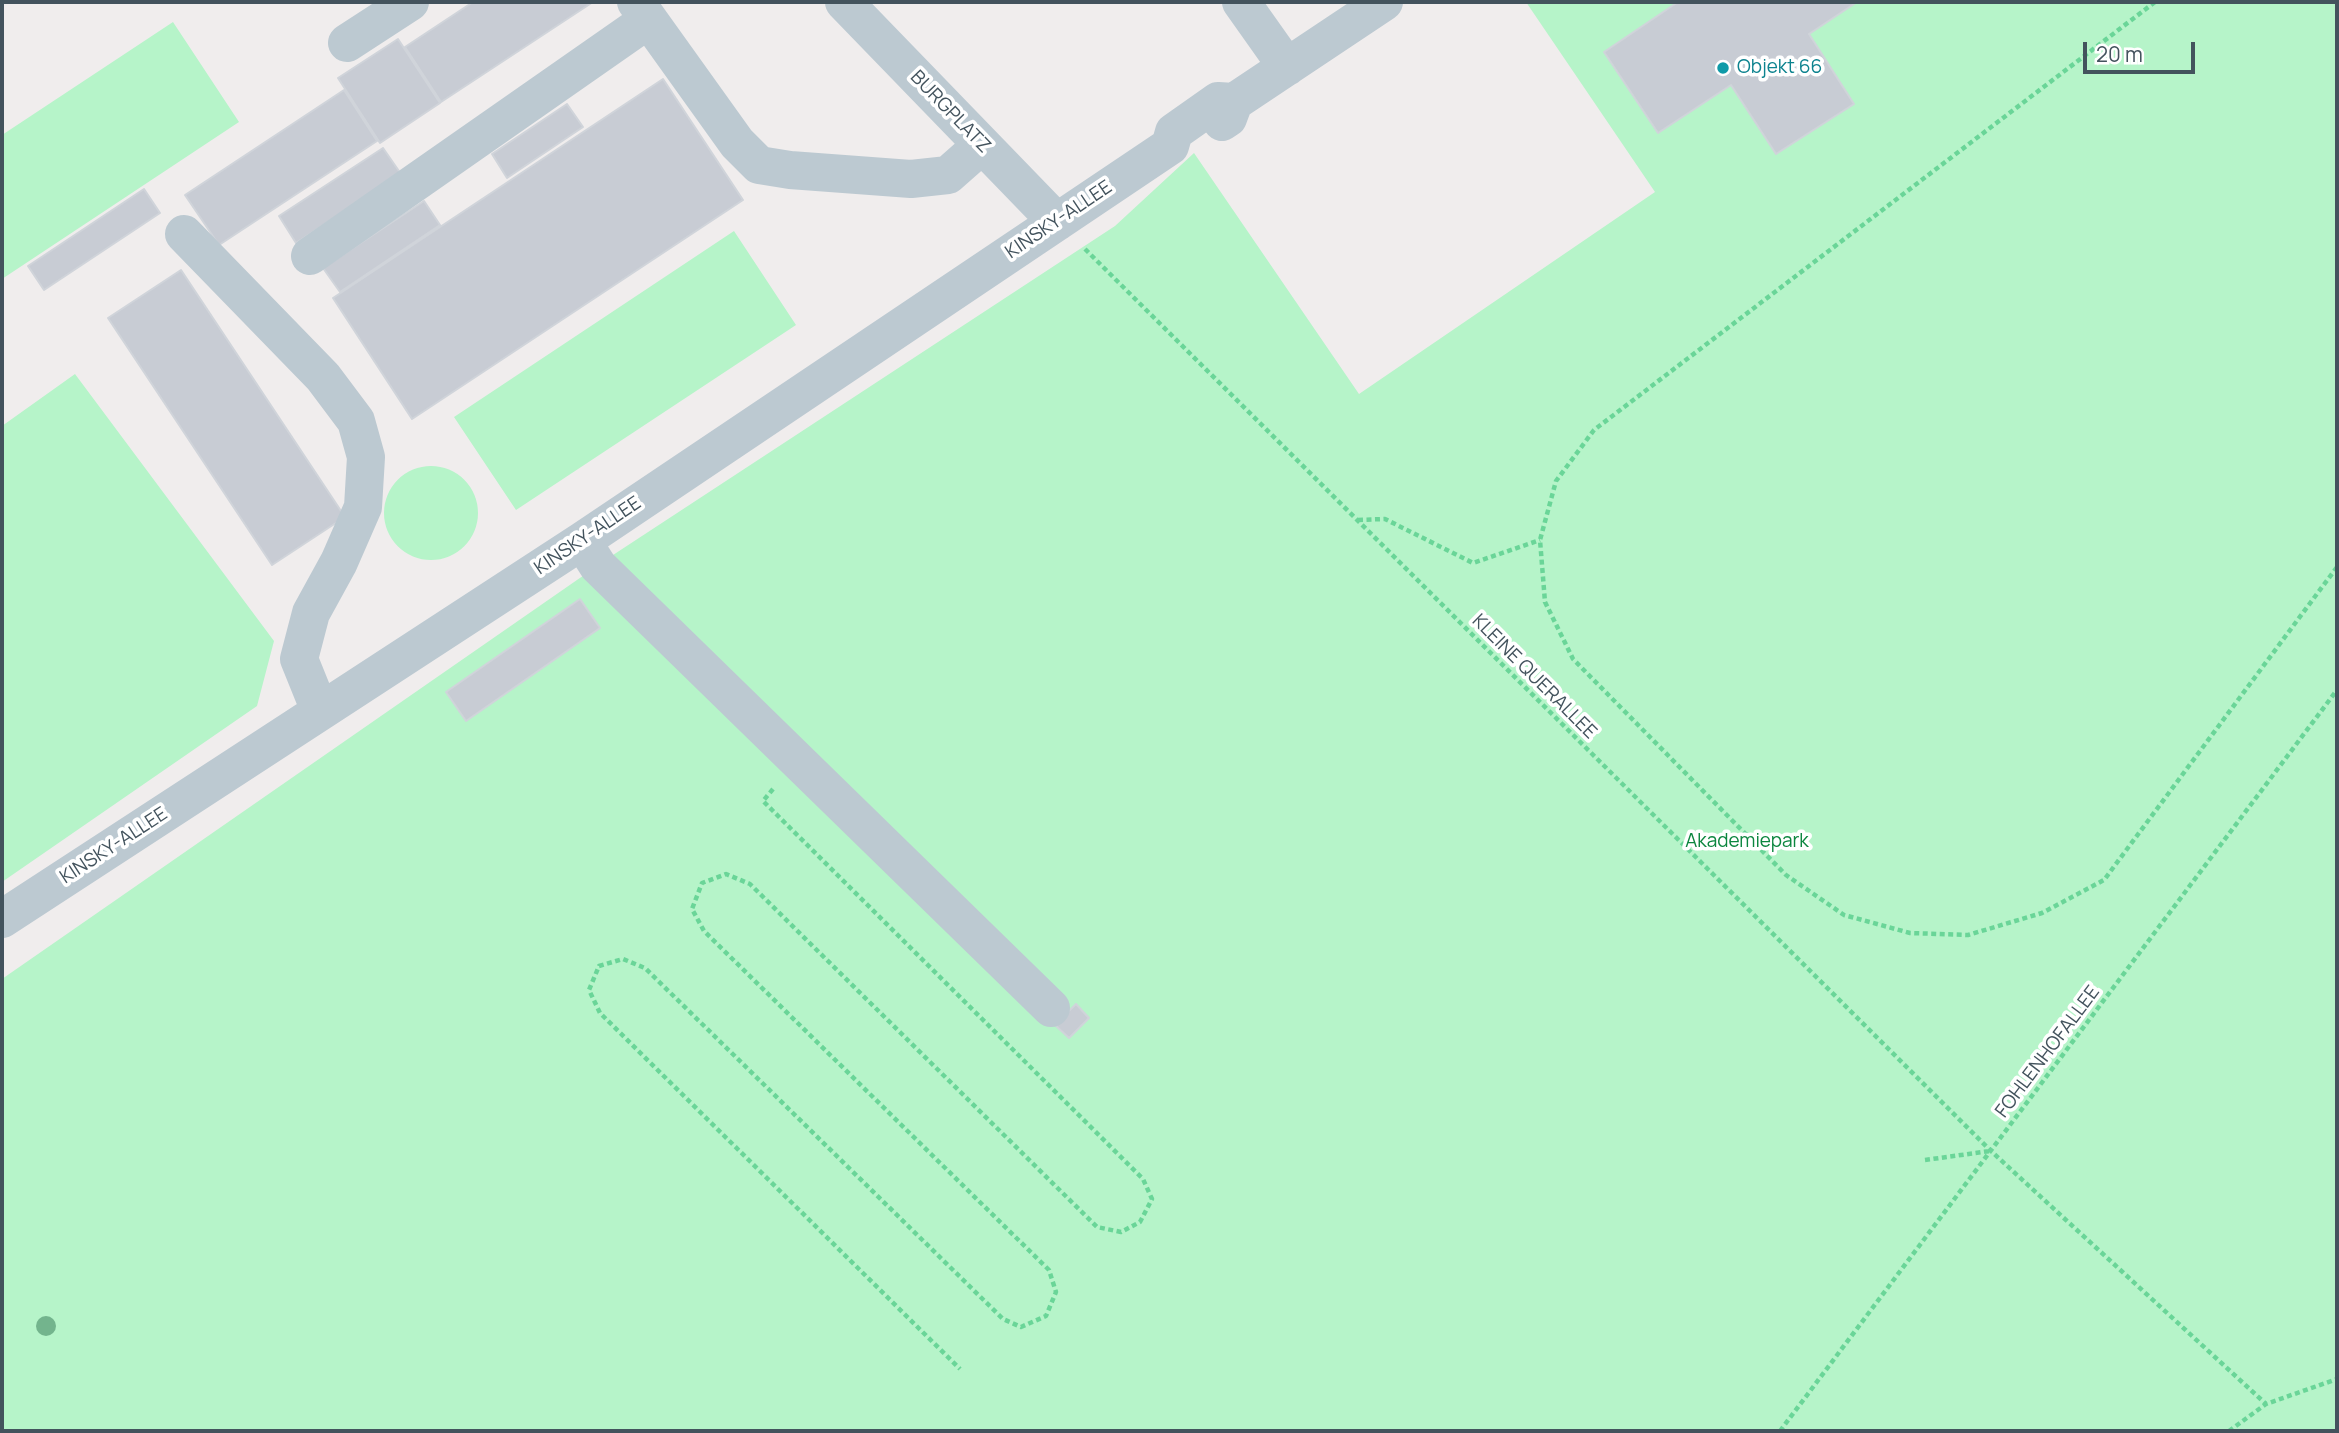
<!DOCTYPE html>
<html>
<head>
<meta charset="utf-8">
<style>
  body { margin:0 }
  #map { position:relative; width:2339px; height:1433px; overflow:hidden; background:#f0eded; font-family:Manrope,sans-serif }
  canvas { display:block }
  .frame { position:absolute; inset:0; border:4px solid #43535d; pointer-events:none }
  .scale { position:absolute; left:2083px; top:42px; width:112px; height:32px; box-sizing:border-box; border:4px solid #43535d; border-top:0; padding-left:9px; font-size:21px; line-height:24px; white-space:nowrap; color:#43535d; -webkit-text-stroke:5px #fff; paint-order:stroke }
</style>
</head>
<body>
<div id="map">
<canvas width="2339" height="1433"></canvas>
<div class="frame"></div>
<div class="scale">20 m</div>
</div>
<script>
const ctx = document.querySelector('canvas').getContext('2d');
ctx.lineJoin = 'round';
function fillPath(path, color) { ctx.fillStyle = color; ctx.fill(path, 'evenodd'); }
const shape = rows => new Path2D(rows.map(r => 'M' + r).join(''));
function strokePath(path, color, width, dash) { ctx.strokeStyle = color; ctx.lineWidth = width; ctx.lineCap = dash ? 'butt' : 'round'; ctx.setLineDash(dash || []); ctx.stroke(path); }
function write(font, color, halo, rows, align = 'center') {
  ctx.font = font + ' Manrope,sans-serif'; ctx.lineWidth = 7; ctx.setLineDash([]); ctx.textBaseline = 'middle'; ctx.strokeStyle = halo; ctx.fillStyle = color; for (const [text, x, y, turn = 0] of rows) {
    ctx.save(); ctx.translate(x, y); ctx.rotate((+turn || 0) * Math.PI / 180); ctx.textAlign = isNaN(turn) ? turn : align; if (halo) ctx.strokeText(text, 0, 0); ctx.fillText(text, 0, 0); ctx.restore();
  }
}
const green = shape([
  [1526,2,2337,2,2337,1431,2,1431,2,979,613,555,1115,226,1194,153,1359,394,1655,192],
  [173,22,239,122,2,279,2,135],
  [734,231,796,325,516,510,454,417],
  [75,374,274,641,257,706,2,882,2,426],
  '384 513a47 47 0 1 1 94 0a47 47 0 1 1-94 0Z'
]);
const building = shape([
  [473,2,593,2,441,102,405,47,473,2],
  [1678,2,1857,2,1809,34,1854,104,1776,154,1731,85,1658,133,1604,52,1678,2],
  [398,39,440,103,380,143,338,78,398,39],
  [663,79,743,200,412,419,333,298,663,79],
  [344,90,377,141,219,245,185,195,344,90],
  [567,104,583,127,507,178,492,154,567,104],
  [383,148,401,174,296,243,279,216,383,148],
  [144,189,160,213,44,290,28,266,144,189],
  [424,201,440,225,340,292,323,268,424,201],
  [181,270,345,517,272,565,108,318,181,270],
  [580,599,600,628,466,721,446,692,580,599],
  [1076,1004,1089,1018,1069,1038,1055,1025,1076,1004]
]);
const path = shape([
  [2155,2,1594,430,1556,481,1540,540,1545,602,1573,659,1786,875,1844,915,1910,933,1968,935,2042,913,2104,880,2337,567],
  [1085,249,1991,1151,2266,1404],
  [1358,520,1385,519,1473,563,1540,540],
  [773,789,763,801,1143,1179,1152,1199,1140,1222,1121,1232,1097,1227,750,884,726,874,702,883,692,909,704,931,1049,1270,1056,1292,1046,1316,1021,1327,1003,1319,645,968,623,959,599,966,589,990,600,1013,960,1369],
  [1925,1160,1990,1151],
  [1780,1431,2337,690],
  [2229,1431,2266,1404,2337,1379]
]);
const minor = shape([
  [636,2,737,143,759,165,790,170,911,179,948,175,982,145],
  [844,2,1057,222],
  [1241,2,1287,67],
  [347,43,410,2],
  [1222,122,1228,118,1234,102,1384,2],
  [184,234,323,377,356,421,366,457,363,507,339,562,311,613,299,659,320,711],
  [310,256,648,20],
  [582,541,598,566,1051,1008],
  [2,919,582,541,1170,146,1174,132,1218,101,1234,102]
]);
const trees = [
  [46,1326]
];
const markers = [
  [1723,68,7,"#0f9aa8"]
];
const cultureNames = [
  ["Objekt 66",1737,68]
];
const streetNames = [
  ["BURGPLATZ",950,112,46],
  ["KINSKY-ALLEE",1059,220,-34],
  ["KINSKY-ALLEE",588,536,-34],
  ["KLEINE QUERALLEE",1534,677,45],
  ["KINSKY-ALLEE",114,846,-33],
  ["FOHLENHOFALLEE",2048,1052,-53]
];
const parkNames = [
  ["Akademiepark",1747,842]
];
fillPath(green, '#b6f4c9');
fillPath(building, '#c8ccd4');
strokePath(building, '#d0d4da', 2);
strokePath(path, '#6ad598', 4.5, [5, 3.5]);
strokePath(minor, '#bcc9d1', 38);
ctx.fillStyle = '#73b48d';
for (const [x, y] of trees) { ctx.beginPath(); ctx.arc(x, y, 10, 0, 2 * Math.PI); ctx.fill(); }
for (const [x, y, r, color] of markers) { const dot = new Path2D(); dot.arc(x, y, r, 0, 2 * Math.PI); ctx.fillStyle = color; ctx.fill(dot); strokePath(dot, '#fff', 2.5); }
write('19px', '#0d838f', '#fff', cultureNames, 'left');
write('19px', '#43535d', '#fff', streetNames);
write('19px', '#0c863f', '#fff', parkNames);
</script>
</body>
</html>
